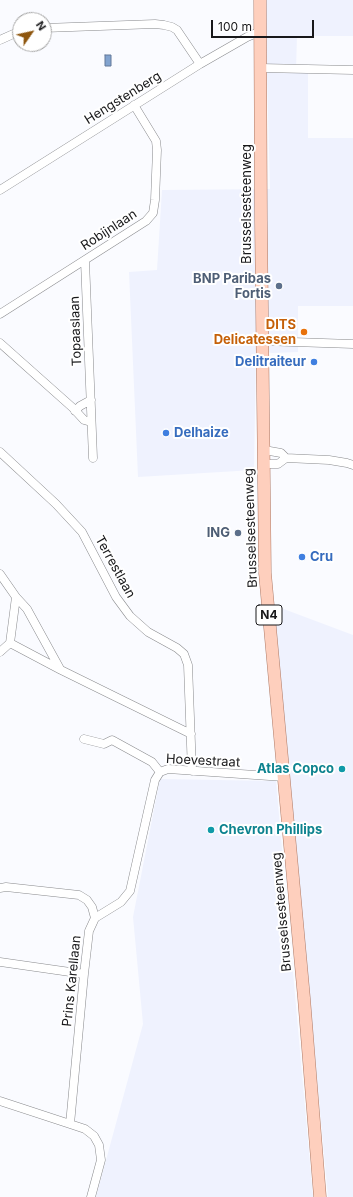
<!DOCTYPE html>
<html>
<head>
<meta charset="utf-8">
<style>
  body { margin:0 }
  #map { position:relative; width:353px; height:1197px; overflow:hidden; background:#fafbff; font-family:Inter,sans-serif }
  canvas { display:block }
  .north { position:absolute; left:12px; top:12px; width:40px; height:40px; box-sizing:border-box; background:#fff; border:1px solid #a3a3a3; border-radius:50%; rotate:56deg; font-size:11px; font-weight:700; line-height:16px; text-align:center; color:#18181a }
  .north::after { content:''; display:block; margin:auto; width:14px; height:18px; background:#8e560e; clip-path:polygon(50% 0,100% 100%,50% 72%,0 100%) }
  .scale { position:absolute; left:211px; top:20px; width:103px; height:18px; box-sizing:border-box; border:2px solid #18181a; border-top:0; padding-left:5px; font-size:12px; line-height:14px; white-space:nowrap; color:#18181a; -webkit-text-stroke:3px #fff; paint-order:stroke }
</style>
</head>
<body>
<div id="map">
<canvas width="353" height="1197"></canvas>
<div class="north">N</div>
<div class="scale">100 m</div>
</div>
<script>
const ctx = document.querySelector('canvas').getContext('2d');
ctx.lineJoin = 'round';
function fillPath(path, color) { ctx.fillStyle = color; ctx.fill(path, 'evenodd'); }
const shape = rows => new Path2D(rows.map(r => 'M' + r).join(''));
function strokePath(path, color, width, dash) { ctx.strokeStyle = color; ctx.lineWidth = width; ctx.lineCap = dash ? 'butt' : 'round'; ctx.setLineDash(dash || []); ctx.stroke(path); }
function write(font, color, halo, rows, align = 'center') {
  ctx.font = font + ' Inter,sans-serif'; ctx.lineWidth = 4; ctx.setLineDash([]); ctx.textBaseline = 'middle'; ctx.strokeStyle = halo; ctx.fillStyle = color; for (const [text, x, y, turn = 0] of rows) {
    ctx.save(); ctx.translate(x, y); ctx.rotate((+turn || 0) * Math.PI / 180); ctx.textAlign = isNaN(turn) ? turn : align; if (halo) ctx.strokeText(text, 0, 0); ctx.fillText(text, 0, 0); ctx.restore();
  }
}
const built = shape([
  [265,0,353,0,353,36,297,36,296,70,308,70,308,138,353,138,353,306,298,306,298,352,272,353,256,350,254,470,138,477,129,272,157,270,162,190,270,189],
  [273,605,353,635,353,1197,328,1197],
  [160,779,276,781,313,1197,96,1197,143,1024,133,917]
]);
const water = shape([
  [105,55,111,55,111,66,105,66,105,55]
]);
const minor = shape([
  [44,28,155,24,164,25,172,27,177,30,200,64],
  [0,40,20,31],
  [261,68,353,70],
  [0,190,200,64,247,37,261,31],
  [85,261,93,458],
  [0,314,146,221,153,213,155,200,157,150,156,141,134,105],
  [263,341,353,344],
  [0,343,73,408,84,420,91,422],
  [75,411,80,406,91,400],
  [264,450,281,453,286,458,329,460,347,463,353,465],
  [0,452,56,504,82,532,116,597,130,616,148,632,177,648,184,654,188,665,192,771],
  [263,464,278,464,286,458],
  [0,574,16,597,10,643,61,670,191,734],
  [16,597,27,609,60,669],
  [0,652,10,643],
  [84,739,104,744,112,740,152,762,160,772],
  [160,772,168,769,284,777],
  [0,888,6,887,79,895,87,900,92,907,95,918],
  [0,962,84,974],
  [0,1101,70,1124],
  [91,1197,101,1160,99,1145,94,1136,85,1129,70,1124,84,974,89,931,95,918,121,902,130,891,155,780,160,772]
]);
const primary = shape([
  [260,0,261,221,265,573,304,998,320,1197]
]);
const markers = [
  [279,286,4,"#5c6f8a"],
  [304,332,4,"#e8710a"],
  [314,362,4,"#3f7fe0"],
  [166,433,4,"#3f7fe0"],
  [238,533,4,"#5c6f8a"],
  [302,557,4,"#3f7fe0"],
  [342,769,4,"#0f9aa8"],
  [211,830,4,"#0f9aa8"]
];
const shields = [
  [269,615,26]
];
const shieldNames = [
  ["N4",269,615]
];
const streetNames = [
  ["Hengstenberg",123,98,-32],
  ["Brusselsesteenweg",247,204,-90],
  ["Robijnlaan",109,230,-33],
  ["Topaaslaan",76,331,-92],
  ["Brusselsesteenweg",251,528,-92],
  ["Terrestlaan",115,567,61],
  ["Hoevestraat",203,761,3],
  ["Brusselsesteenweg",282,912,-95],
  ["Prins Karellaan",72,981,-84]
];
const serviceNames = [
  ["BNP Paribas",271,279],
  ["Fortis",271,294],
  ["ING",230,533]
];
const foodNames = [
  ["DITS",296,325],
  ["Delicatessen",296,340]
];
const shopNames = [
  ["Delitraiteur",306,362,"right"],
  ["Delhaize",174,433],
  ["Cru",310,557]
];
const cultureNames = [
  ["Atlas Copco",334,769],
  ["Chevron Phillips",219,830,"left"]
];
fillPath(built, '#eff2fe');
fillPath(water, '#82a3cf');
strokePath(water, '#627999', 1);
strokePath(minor, '#898a8d', 9);
strokePath(primary, '#ad7a67', 13);
strokePath(minor, '#fff', 8);
strokePath(primary, '#fecfbd', 12);
for (const [x, y, r, color] of markers) { const dot = new Path2D(); dot.arc(x, y, r, 0, 2 * Math.PI); ctx.fillStyle = color; ctx.fill(dot); strokePath(dot, '#fff', 1.5); }
for (const [x, y, w] of shields) { const box = new Path2D(); box.roundRect(x - w / 2, y - 10, w, 20, 3); ctx.fillStyle = '#fff'; ctx.fill(box); strokePath(box, '#18181a', 1); }
write('bold 12px', '#18181a', null, shieldNames);
write('13px', '#18181a', '#fff', streetNames);
write('bold 13px', '#4e5e75', '#fff', serviceNames, 'right');
write('bold 13px', '#c56008', '#fff', foodNames, 'right');
write('bold 13px', '#366cbe', '#fff', shopNames, 'left');
write('bold 13px', '#0d838f', '#fff', cultureNames, 'right');
</script>
</body>
</html>
